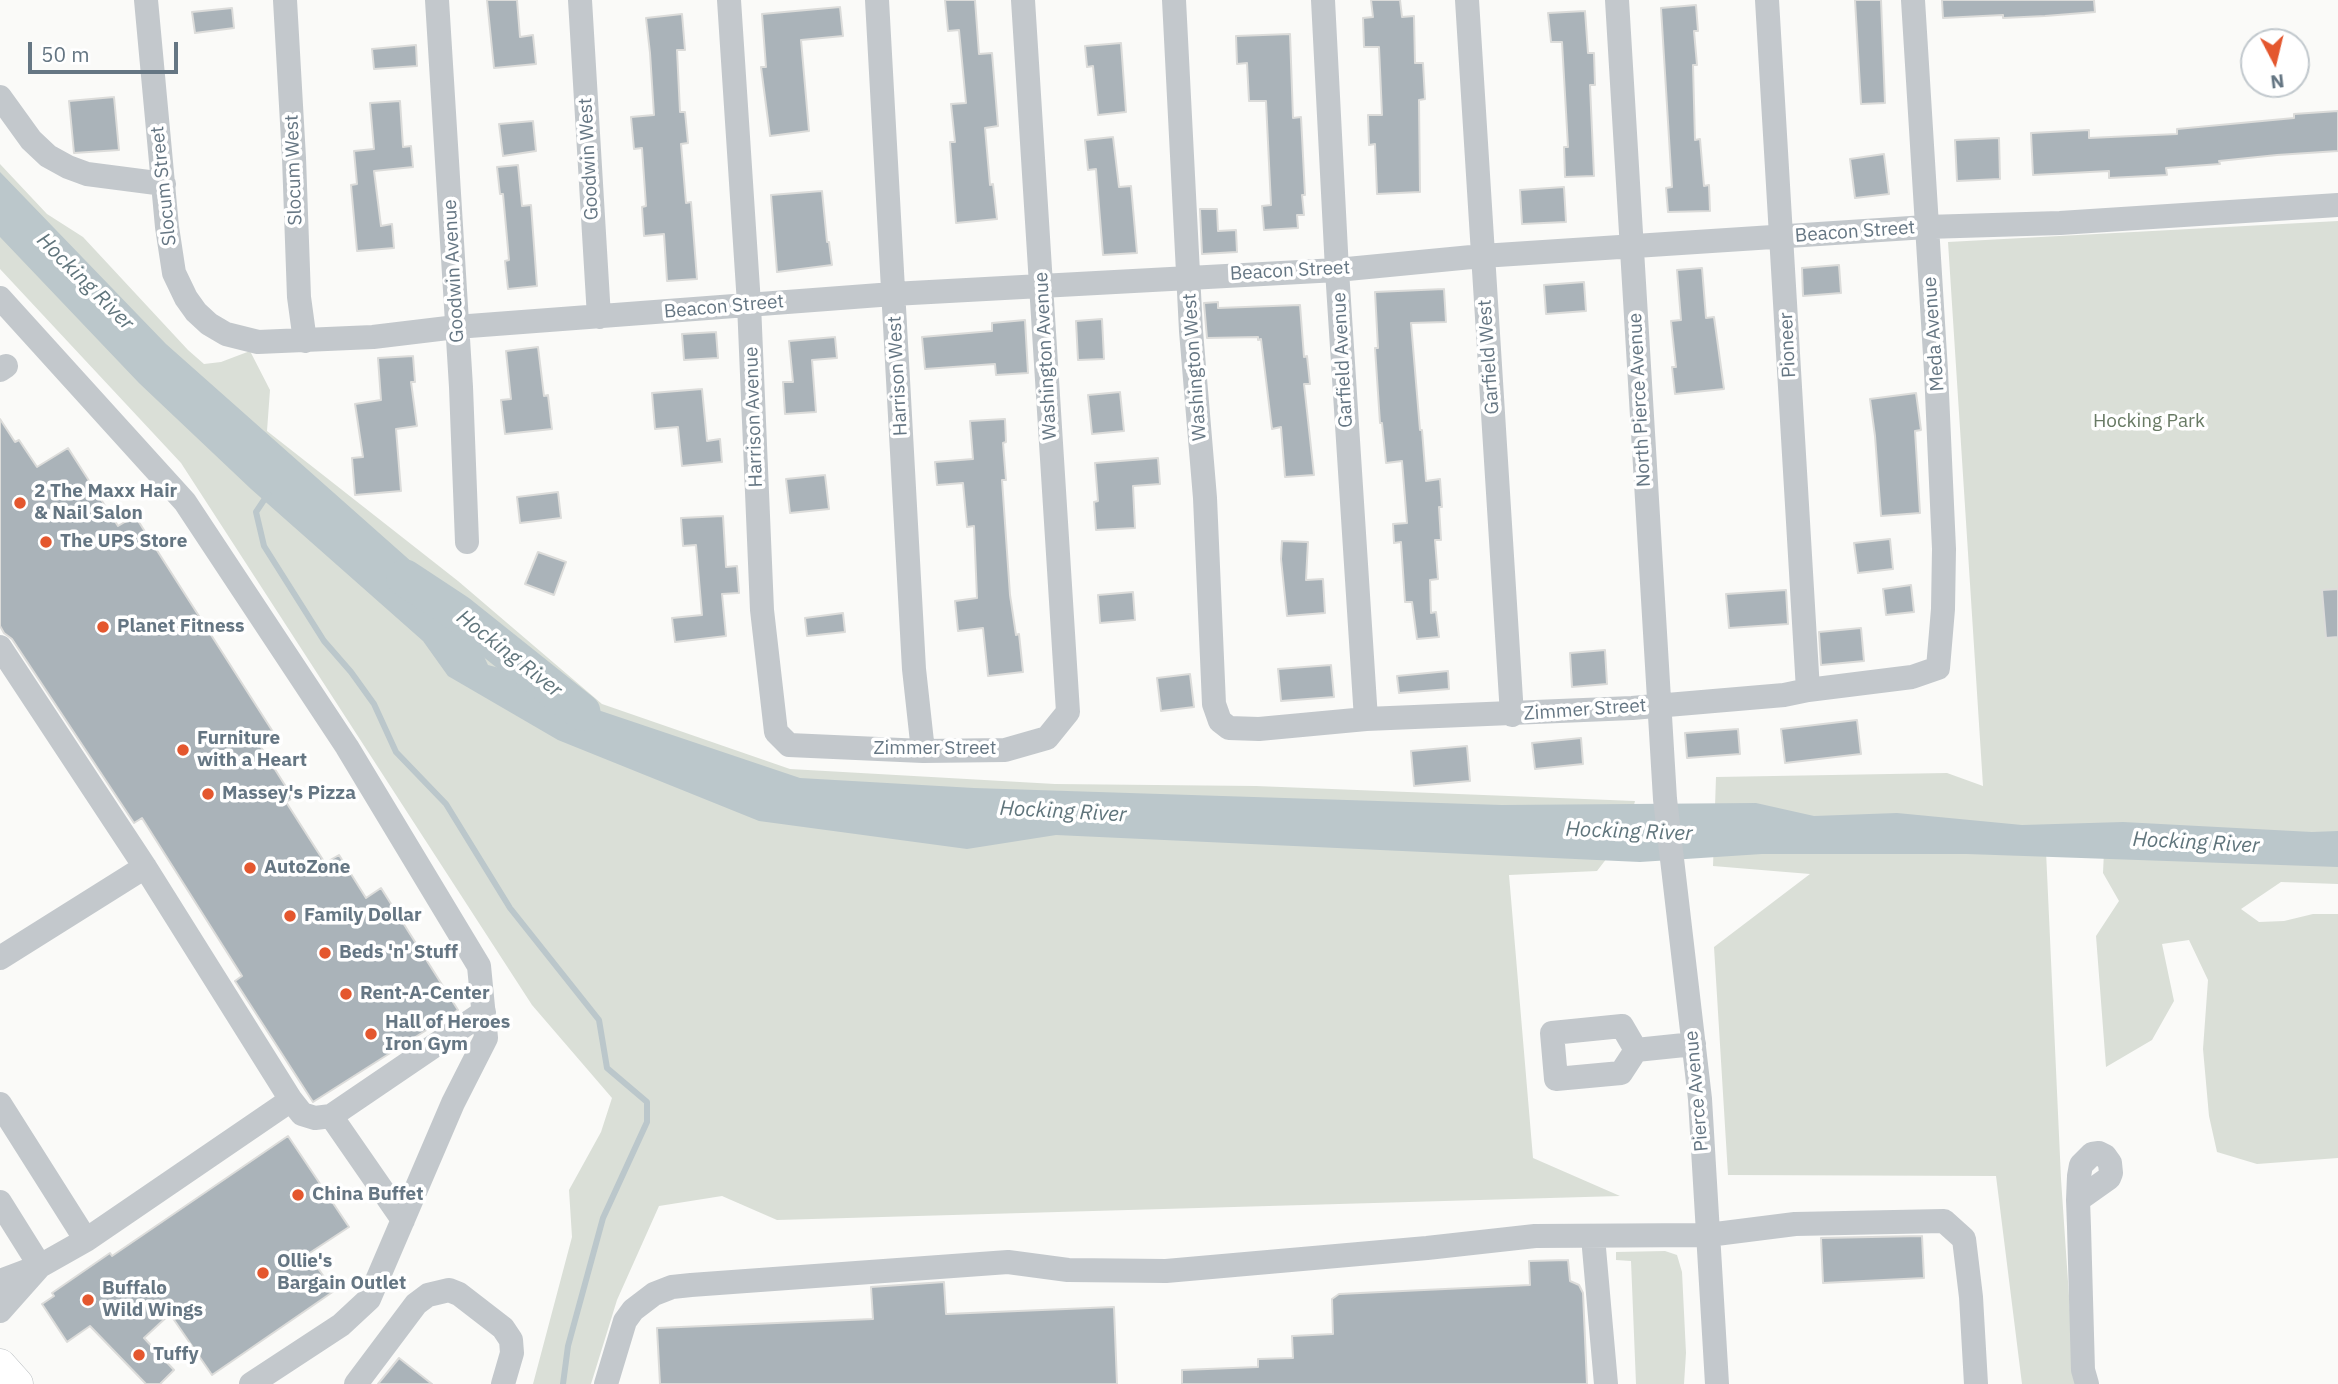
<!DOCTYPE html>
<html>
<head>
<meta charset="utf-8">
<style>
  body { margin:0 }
  #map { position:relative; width:2338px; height:1384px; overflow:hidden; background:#fafaf8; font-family:"IBM Plex Sans",sans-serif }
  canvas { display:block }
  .north { position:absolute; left:2240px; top:28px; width:70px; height:70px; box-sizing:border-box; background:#fff; border:2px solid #c1c8cd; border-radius:50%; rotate:173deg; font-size:19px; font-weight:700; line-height:28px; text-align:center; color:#657683 }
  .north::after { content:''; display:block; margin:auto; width:24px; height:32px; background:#e4572e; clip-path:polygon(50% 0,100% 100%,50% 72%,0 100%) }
  .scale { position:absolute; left:28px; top:42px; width:150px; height:32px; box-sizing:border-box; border:4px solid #657683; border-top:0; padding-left:9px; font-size:21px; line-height:24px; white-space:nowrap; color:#657683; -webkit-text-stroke:5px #fff; paint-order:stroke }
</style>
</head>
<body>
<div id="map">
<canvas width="2338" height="1384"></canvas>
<div class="north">N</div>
<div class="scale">50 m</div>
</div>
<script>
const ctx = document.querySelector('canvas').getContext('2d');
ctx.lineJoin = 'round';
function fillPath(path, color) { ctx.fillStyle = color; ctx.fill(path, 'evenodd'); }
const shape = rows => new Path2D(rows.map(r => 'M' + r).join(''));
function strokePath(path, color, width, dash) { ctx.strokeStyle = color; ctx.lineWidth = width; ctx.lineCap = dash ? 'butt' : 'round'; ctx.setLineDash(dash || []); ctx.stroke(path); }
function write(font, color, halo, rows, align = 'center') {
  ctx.font = font + ' "IBM Plex Sans",sans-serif'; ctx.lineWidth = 7; ctx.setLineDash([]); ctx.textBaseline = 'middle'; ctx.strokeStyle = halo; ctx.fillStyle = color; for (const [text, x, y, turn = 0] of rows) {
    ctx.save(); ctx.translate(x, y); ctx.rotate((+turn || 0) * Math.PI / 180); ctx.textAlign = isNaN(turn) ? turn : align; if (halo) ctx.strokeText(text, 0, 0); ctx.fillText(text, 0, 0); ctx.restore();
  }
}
const green = shape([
  [0,164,47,214,83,237,188,350,204,364,221,362,250,351,270,390,267,431,458,581,602,704,790,769,1055,784,1256,786,1635,801,1627,832,1597,871,1509,875,1533,1158,1620,1196,777,1220,722,1196,659,1206,617,1300,591,1384,533,1384,572,1237,569,1190,601,1132,612,1098,532,1005,181,463,0,269],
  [2338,221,2338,884,2281,882,2241,909,2259,922,2284,921,2313,914,2338,914,2338,1158,2257,1164,2217,1152,2209,1116,2203,1049,2208,980,2189,940,2162,944,2174,1001,2152,1040,2106,1067,2096,936,2119,901,2103,873,2104,851,2046,851,2061,1179,2075,1384,2022,1384,1996,1176,1728,1175,1714,947,1810,874,1713,866,1716,777,1947,773,1983,786,1948,242],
  [1665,1251,1677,1255,1682,1272,1686,1353,1684,1384,1636,1384,1631,1261,1616,1260,1616,1252]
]);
const water = shape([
  [0,172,166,344,440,587,452,622,477,642,488,665,570,687,598,710,800,778,974,788,1502,805,1756,803,1814,816,1897,813,2022,825,2123,822,2312,832,2338,831,2338,867,1967,854,1762,854,1640,862,1056,835,967,849,759,821,558,740,448,676,423,641,251,489,139,383,0,237]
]);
const stream = shape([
  [268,494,256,512,264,546,324,641,351,672,374,704,396,752,446,804,510,908,599,1020,607,1068,647,1102,647,1122,603,1218,568,1346,563,1384]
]);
const river = shape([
  [405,578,458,613,582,712]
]);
const building = shape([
  [487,0,517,0,520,37,533,35,536,64,494,68,487,0],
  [945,0,975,0,979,54,992,53,998,126,985,128,990,185,993,184,997,219,956,223,950,142,955,142,951,104,966,103,959,30,948,31,945,0],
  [1371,0,1400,0,1402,17,1414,16,1415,63,1423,63,1425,99,1419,100,1420,192,1377,194,1375,144,1369,145,1368,115,1382,115,1379,47,1364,47,1363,18,1373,17,1371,0],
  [1855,0,1881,0,1885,103,1861,104,1855,0],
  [1942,0,2094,0,2095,12,2045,16,2003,18,2003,15,1943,18,1942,0],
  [1696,5,1698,31,1694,31,1697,65,1693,65,1695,140,1700,139,1704,186,1709,185,1710,211,1668,212,1666,188,1672,187,1661,8,1696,5],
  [840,7,843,36,801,40,809,131,770,136,761,67,766,67,762,14,840,7],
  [232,8,234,28,195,33,192,12,232,8],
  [1585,11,1588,53,1594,53,1595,85,1590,85,1594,176,1565,177,1564,147,1568,147,1562,42,1551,42,1548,13,1585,11],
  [682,14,685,50,677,50,680,112,685,112,688,143,681,144,686,203,691,202,697,279,667,281,664,234,644,236,642,207,646,206,642,148,634,149,631,117,654,115,650,53,646,18,682,14],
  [1290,34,1293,118,1301,117,1305,195,1302,195,1304,215,1297,215,1298,228,1264,230,1262,206,1271,205,1266,101,1249,101,1247,63,1237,64,1236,36,1290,34],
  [1121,43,1126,112,1098,115,1093,66,1087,67,1085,46,1121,43],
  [416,45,417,66,374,69,372,49,416,45],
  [114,97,119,150,74,153,69,101,114,97],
  [400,101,403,147,411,146,413,167,374,171,381,226,392,224,394,248,357,251,351,185,357,184,354,151,374,149,370,103,400,101],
  [2338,111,2338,151,2277,155,2219,161,2220,164,2166,168,2167,175,2109,178,2109,171,2033,175,2031,133,2089,130,2089,138,2177,134,2177,129,2294,118,2294,114,2338,111],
  [533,121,536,151,503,156,499,124,533,121],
  [1113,137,1119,187,1131,186,1137,253,1103,255,1096,169,1088,170,1085,140,1113,137],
  [1999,138,2000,179,1957,181,1955,140,1999,138],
  [1884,154,1889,194,1855,198,1850,159,1884,154],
  [518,165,522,206,531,205,537,286,508,289,505,261,509,260,503,194,500,194,497,167,518,165],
  [1564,187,1566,222,1522,224,1520,190,1564,187],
  [822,191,827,242,829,242,832,265,777,272,771,195,822,191],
  [1200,209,1217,209,1218,231,1236,230,1237,252,1202,254,1200,209],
  [1839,265,1841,293,1803,296,1802,268,1839,265],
  [1702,268,1706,318,1714,317,1724,389,1675,394,1672,367,1676,367,1671,321,1681,320,1677,270,1702,268],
  [1584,282,1586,311,1546,314,1544,285,1584,282],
  [1444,289,1446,322,1411,323,1420,430,1422,430,1426,481,1440,479,1442,507,1439,507,1441,540,1435,540,1438,579,1430,580,1431,613,1436,612,1439,637,1417,639,1412,602,1405,602,1401,542,1394,543,1393,524,1407,523,1402,461,1386,463,1382,423,1380,423,1375,348,1378,348,1375,292,1444,289],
  [1218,302,1218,308,1300,305,1304,357,1307,356,1310,384,1304,384,1314,475,1285,477,1281,427,1272,429,1261,339,1258,340,1258,337,1207,338,1204,303,1218,302],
  [1102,319,1104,359,1078,360,1076,321,1102,319],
  [1025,320,1028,373,996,375,995,364,925,369,922,337,992,331,992,323,1025,320],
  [716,332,718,358,684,360,682,334,716,332],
  [835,337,837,358,812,360,816,412,785,414,783,382,793,382,789,341,835,337],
  [538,347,544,396,548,395,552,429,505,434,501,400,511,399,506,351,538,347],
  [413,356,415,382,411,382,417,426,396,429,401,491,355,495,352,458,363,457,355,404,381,400,378,358,413,356],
  [702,389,707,441,720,439,722,462,682,466,678,427,655,429,652,393,702,389],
  [1120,392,1124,431,1092,434,1088,395,1120,392],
  [1916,393,1921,430,1915,431,1920,513,1881,516,1875,436,1870,399,1916,393],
  [0,419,15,442,19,440,37,467,68,448,118,526,135,516,275,735,259,744,293,798,286,802,325,863,339,855,366,898,381,888,458,1010,313,1102,235,981,242,976,142,818,134,823,12,639,4,633,0,626,0,419],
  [1005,419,1006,442,1003,443,1006,480,1002,480,1010,595,1016,635,1019,634,1023,672,988,676,983,628,958,631,955,601,977,598,974,526,967,527,963,483,937,485,935,462,973,459,970,421,1005,419],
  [1158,458,1160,484,1133,486,1135,528,1096,530,1094,502,1098,501,1095,463,1158,458],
  [825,475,829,509,790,513,786,479,825,475],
  [558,492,561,518,520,523,517,497,558,492],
  [723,516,726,567,737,566,739,593,722,594,726,636,675,642,672,618,702,615,696,545,683,546,681,518,723,516],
  [1890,539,1893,569,1858,573,1854,543,1890,539],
  [1282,541,1308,542,1306,580,1323,579,1325,613,1287,616,1281,559,1282,541],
  [538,552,566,562,554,595,525,584,538,552],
  [1911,585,1914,612,1886,615,1883,589,1911,585],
  [2338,589,2338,637,2326,638,2322,590,2338,589],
  [1786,590,1788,624,1729,628,1726,594,1786,590],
  [1133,592,1135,620,1100,623,1098,595,1133,592],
  [843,613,845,632,807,636,805,618,843,613],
  [1861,628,1864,661,1821,665,1819,632,1861,628],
  [1605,650,1607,684,1572,687,1570,653,1605,650],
  [1331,665,1334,697,1281,701,1278,669,1331,665],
  [1448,671,1449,689,1399,693,1397,676,1448,671],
  [1190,674,1194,707,1161,711,1157,678,1190,674],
  [1857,720,1861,754,1785,763,1781,729,1857,720],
  [1738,729,1740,754,1687,758,1685,733,1738,729],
  [1581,738,1583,764,1535,769,1532,743,1581,738],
  [1467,746,1470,781,1414,786,1411,751,1467,746],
  [288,1136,349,1227,308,1254,334,1291,212,1375,170,1314,144,1338,174,1370,160,1384,146,1384,90,1326,67,1342,42,1304,54,1296,52,1293,110,1253,112,1256,288,1136],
  [1922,1236,1924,1278,1823,1283,1821,1238,1922,1236],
  [1568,1260,1570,1281,1579,1285,1583,1293,1587,1384,1182,1384,1182,1370,1258,1367,1258,1359,1293,1358,1292,1336,1333,1334,1332,1299,1339,1294,1530,1285,1529,1261,1568,1260],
  [944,1282,946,1314,1114,1307,1117,1384,660,1384,657,1328,873,1319,871,1287,944,1282],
  [399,1358,432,1384,378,1384,399,1358]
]);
const minor = shape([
  [146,0,167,227,174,273,186,298,196,312,209,324,226,334,258,342,373,337,456,327,893,294,1337,270,1482,256,1926,227,2060,223,2338,205],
  [285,0,294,158,299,297,305,341],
  [437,0,461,387,467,542],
  [580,0,599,317],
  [729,0,749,304,762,610,776,732,789,745,923,751,1005,750,1047,738,1068,712,1023,0],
  [877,0,914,669,923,751],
  [1174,0,1191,331,1205,498,1214,704,1220,721,1229,728,1259,729,1366,719,1632,708,1784,695,1808,690,1912,677,1938,668,1943,609,1944,549,1936,371,1913,0],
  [1323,0,1337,270,1366,719],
  [1467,0,1512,715],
  [1617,0,1665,799,1700,1099,1717,1384],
  [1767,0,1808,690],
  [0,97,31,140,48,156,68,167,87,174,164,184],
  [0,298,185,502,347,747,479,966,486,1038,453,1103,369,1299,341,1325,251,1384],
  [0,370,6,366],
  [0,647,145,867,291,1100,86,1240,40,1266,0,1281],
  [0,958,145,867],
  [1636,1050,1621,1073,1556,1079,1552,1033,1622,1026,1636,1050,1694,1044],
  [291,1100,302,1114,315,1118,331,1116],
  [0,1104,86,1240],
  [2078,1200,2109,1178,2111,1173,2110,1163,2105,1156,2099,1153,2092,1154,2081,1165,2079,1176,2078,1200,2079,1227,2083,1370,2087,1384],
  [0,1202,40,1266],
  [403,1220,331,1116,484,1012],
  [1593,1237,1606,1384],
  [0,1311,40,1266],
  [356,1384,416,1304,428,1295,449,1290,459,1294,503,1328,511,1340,512,1353,503,1384],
  [606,1384,625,1321,633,1310,654,1294,672,1287,691,1285,1008,1262,1068,1270,1166,1271,1427,1248,1535,1236,1708,1235,1795,1224,1944,1221,1964,1239,1971,1297,1976,1384]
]);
const major = shape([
  [0,1365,17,1384]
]);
const markers = [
  [20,503,7,"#e4572e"],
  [46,542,7,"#e4572e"],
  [103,627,7,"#e4572e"],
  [183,750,7,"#e4572e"],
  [208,794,7,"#e4572e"],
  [250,868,7,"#e4572e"],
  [290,916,7,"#e4572e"],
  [325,953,7,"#e4572e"],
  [346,994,7,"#e4572e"],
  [371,1034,7,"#e4572e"],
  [298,1195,7,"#e4572e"],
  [263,1273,7,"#e4572e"],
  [88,1300,7,"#e4572e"],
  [139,1355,7,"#e4572e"]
];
const streetNames = [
  ["Goodwin West",589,159,-93],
  ["Slocum West",294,170,-92],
  ["Slocum Street",164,186,-96],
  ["Beacon Street",1855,232,-4],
  ["Goodwin Avenue",454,271,-93],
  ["Beacon Street",1290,271,-3],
  ["Beacon Street",724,307,-5],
  ["Meda Avenue",1934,334,-94],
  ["Pioneer",1788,345,-93],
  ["Washington Avenue",1046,356,-93],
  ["Garfield West",1489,357,-94],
  ["Garfield Avenue",1343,360,-93],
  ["Washington West",1195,367,-94],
  ["Harrison West",898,376,-93],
  ["North Pierce Avenue",1640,400,-93],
  ["Harrison Avenue",754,417,-92],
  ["Zimmer Street",1585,710,-4],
  ["Zimmer Street",935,749],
  ["Pierce Avenue",1697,1091,-95]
];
const parkNames = [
  ["Hocking Park",2149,422]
];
const poiNames = [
  ["2 The Maxx Hair",34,492],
  ["& Nail Salon",34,514],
  ["The UPS Store",60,542],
  ["Planet Fitness",117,627],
  ["Furniture",197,739],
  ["with a Heart",197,761],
  ["Massey's Pizza",222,794],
  ["AutoZone",264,868],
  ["Family Dollar",304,916],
  ["Beds 'n' Stuff",339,953],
  ["Rent-A-Center",360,994],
  ["Hall of Heroes",385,1023],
  ["Iron Gym",385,1045],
  ["China Buffet",312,1195],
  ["Ollie's",277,1262],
  ["Bargain Outlet",277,1284],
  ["Buffalo",102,1289],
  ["Wild Wings",102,1311],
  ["Tuffy",153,1355]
];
const waterNames = [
  ["Hocking River",85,282,45],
  ["Hocking River",509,654,38],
  ["Hocking River",1063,812,3],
  ["Hocking River",1629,832,2],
  ["Hocking River",2196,843,3]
];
fillPath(green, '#dadfd7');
fillPath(water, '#bbc7cb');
strokePath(stream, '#bbc7cb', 6);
strokePath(river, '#bbc7cb', 37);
fillPath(building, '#aab3b9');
strokePath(building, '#dcdcda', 2);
strokePath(major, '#b5babe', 33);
strokePath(minor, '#c3c8cc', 24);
strokePath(major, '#fff', 32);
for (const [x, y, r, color] of markers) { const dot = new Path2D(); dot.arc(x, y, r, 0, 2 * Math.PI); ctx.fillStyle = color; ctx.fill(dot); strokePath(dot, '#fff', 2.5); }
write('19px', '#657683', '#fff', streetNames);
write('19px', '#687a64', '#fff', parkNames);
write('bold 19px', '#657683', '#fff', poiNames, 'left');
write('italic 21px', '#60757c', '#fff', waterNames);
</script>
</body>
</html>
